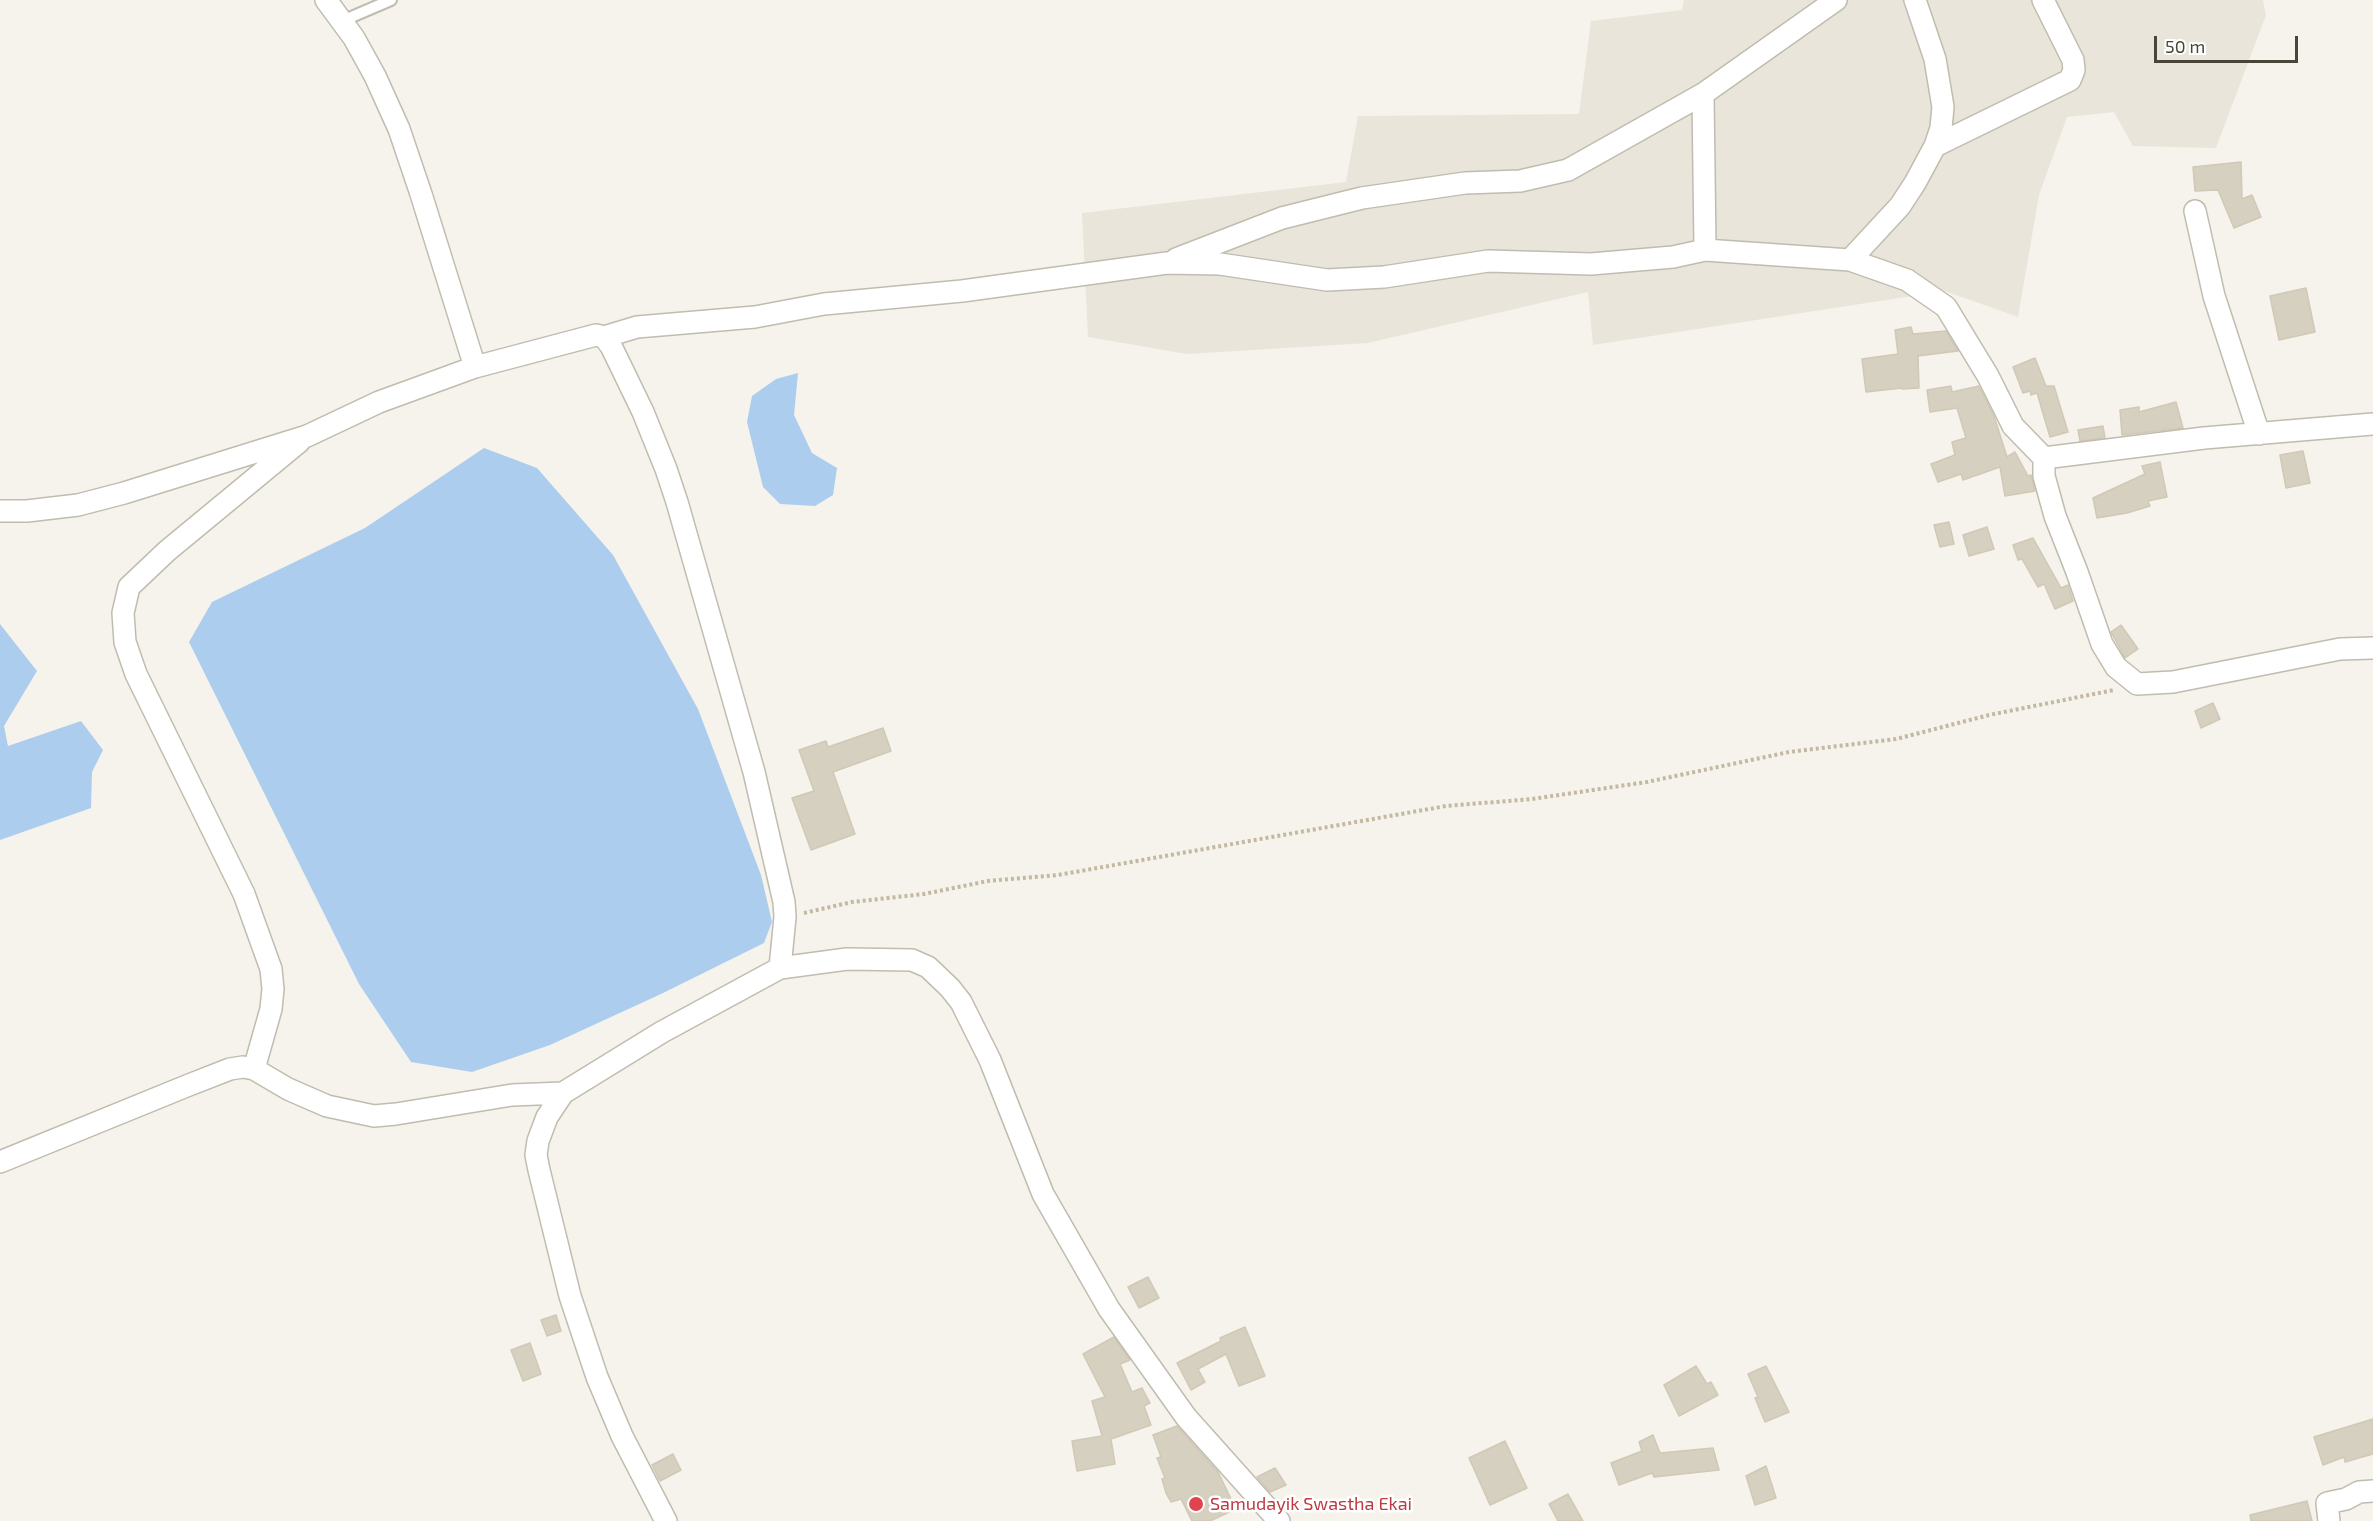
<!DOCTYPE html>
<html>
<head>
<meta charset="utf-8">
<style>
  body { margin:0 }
  #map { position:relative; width:2373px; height:1521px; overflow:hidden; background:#f5f3ec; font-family:"Exo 2",sans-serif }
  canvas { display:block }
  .scale { position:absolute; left:2154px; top:36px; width:144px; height:27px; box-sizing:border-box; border:3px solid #494539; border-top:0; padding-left:8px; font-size:18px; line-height:21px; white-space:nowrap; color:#494539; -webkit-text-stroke:4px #fff; paint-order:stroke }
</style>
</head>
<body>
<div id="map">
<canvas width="2373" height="1521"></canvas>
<div class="scale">50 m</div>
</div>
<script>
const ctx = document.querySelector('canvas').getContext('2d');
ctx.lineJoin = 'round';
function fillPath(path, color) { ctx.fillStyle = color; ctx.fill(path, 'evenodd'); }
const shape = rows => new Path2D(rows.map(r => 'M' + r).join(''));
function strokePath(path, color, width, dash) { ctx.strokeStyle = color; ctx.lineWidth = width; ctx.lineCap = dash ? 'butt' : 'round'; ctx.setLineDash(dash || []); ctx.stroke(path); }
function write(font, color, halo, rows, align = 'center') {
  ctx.font = font + ' "Exo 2",sans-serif'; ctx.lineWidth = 5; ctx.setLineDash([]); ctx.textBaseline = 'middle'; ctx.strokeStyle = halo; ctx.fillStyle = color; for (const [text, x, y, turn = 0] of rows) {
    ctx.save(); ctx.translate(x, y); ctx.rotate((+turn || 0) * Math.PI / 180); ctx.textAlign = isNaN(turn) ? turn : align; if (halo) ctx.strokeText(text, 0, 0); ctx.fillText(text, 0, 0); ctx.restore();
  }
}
const residential = shape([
  [1684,0,2263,0,2266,15,2216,148,2133,146,2114,112,2067,117,2039,195,2018,317,1945,291,1593,345,1588,292,1368,343,1187,354,1088,337,1082,213,1346,182,1358,116,1579,114,1591,21,1682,10]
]);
const water = shape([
  [798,373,794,415,812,453,837,468,833,495,815,506,780,504,763,487,747,422,752,396,776,379],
  [484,448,537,468,613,555,698,709,761,875,772,922,764,943,661,994,550,1045,472,1072,411,1062,359,984,189,642,212,602,365,528],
  [0,624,37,671,4,726,8,746,81,721,103,750,92,772,91,808,0,840]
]);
const building = shape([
  [2241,162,2242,199,2252,195,2261,217,2234,228,2218,190,2195,191,2193,167,2241,162],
  [2306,288,2315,332,2279,340,2270,296,2306,288],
  [1911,327,1913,334,1946,331,1958,351,1918,356,1919,388,1902,389,1902,388,1866,392,1862,359,1898,354,1895,330,1911,327],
  [2035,358,2046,386,2054,386,2068,432,2050,437,2037,393,2031,395,2030,391,2023,393,2013,367,2035,358],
  [1951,386,1952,392,1979,386,1994,416,2007,457,2015,452,2028,476,2031,475,2035,491,2005,496,2000,467,1963,480,1961,474,1938,482,1931,464,1955,455,1952,442,1966,438,1957,408,1930,412,1927,390,1951,386],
  [2176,402,2183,428,2122,435,2120,410,2139,407,2139,412,2176,402],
  [2103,426,2105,438,2080,441,2078,430,2103,426],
  [2303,451,2310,483,2286,488,2280,455,2303,451],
  [2160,462,2167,497,2148,501,2150,506,2127,513,2097,518,2093,498,2145,474,2142,466,2160,462],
  [1949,522,1954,544,1940,547,1934,525,1949,522],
  [1987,527,1994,549,1969,556,1963,535,1987,527],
  [2033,538,2061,588,2068,585,2073,601,2055,609,2044,584,2038,587,2022,559,2018,560,2013,545,2033,538],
  [2121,625,2138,649,2125,658,2111,632,2121,625],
  [2213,703,2220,719,2201,728,2195,711,2213,703],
  [883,728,891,751,833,772,855,834,811,850,792,798,814,791,799,750,826,741,828,747,883,728],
  [1148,1277,1159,1298,1139,1308,1128,1287,1148,1277],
  [556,1315,561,1331,547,1336,541,1320,556,1315],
  [1245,1327,1265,1376,1239,1386,1226,1354,1198,1369,1205,1382,1191,1390,1177,1363,1221,1341,1220,1338,1245,1327],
  [1114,1337,1130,1360,1120,1364,1132,1392,1142,1388,1150,1403,1144,1406,1151,1425,1111,1439,1115,1464,1077,1471,1072,1441,1102,1436,1092,1401,1105,1397,1083,1354,1114,1337],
  [530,1343,541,1374,523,1381,511,1350,530,1343],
  [1696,1366,1707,1384,1711,1382,1718,1395,1679,1416,1664,1385,1696,1366],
  [1766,1366,1789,1412,1765,1422,1755,1398,1758,1397,1748,1374,1766,1366],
  [2373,1419,2373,1454,2345,1462,2344,1457,2323,1465,2314,1437,2373,1419],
  [1177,1426,1218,1472,1236,1509,1210,1521,1192,1521,1181,1499,1171,1502,1166,1493,1162,1479,1165,1478,1157,1458,1161,1457,1153,1435,1177,1426],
  [1653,1435,1660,1453,1713,1448,1719,1470,1654,1477,1652,1473,1619,1485,1611,1463,1642,1451,1639,1442,1653,1435],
  [1505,1441,1527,1488,1490,1505,1469,1458,1505,1441],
  [673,1454,681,1470,660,1481,652,1465,673,1454],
  [1766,1466,1776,1498,1755,1505,1746,1476,1766,1466],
  [1275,1468,1286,1485,1270,1492,1257,1477,1275,1468],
  [1568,1494,1583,1521,1558,1521,1549,1504,1568,1494],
  [2307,1501,2312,1521,2251,1521,2250,1515,2307,1501]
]);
const path = shape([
  [804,913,852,902,924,894,988,881,1058,875,1446,806,1532,799,1647,782,1789,752,1896,739,1989,715,2114,690]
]);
const service = shape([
  [342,21,391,0]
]);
const minor = shape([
  [326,0,354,38,375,76,399,129,421,194,475,367],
  [1703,94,1705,250],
  [1935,146,2070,80,2074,70,2073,60,2043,0],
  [2195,211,2214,296,2259,434],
  [1176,259,1282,218,1362,198,1465,183,1520,181,1568,170,1703,94,1836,0],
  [1850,260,1900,206,1915,183,1935,146,1941,128,1943,107,1935,59,1915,0],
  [604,337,637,327,755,317,824,304,962,291,1167,263,1220,264,1327,280,1384,277,1488,261,1591,264,1673,257,1705,250,1850,260,1907,280,1946,307,1988,376,2013,426,2044,458,2204,438,2373,424],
  [2044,458,2044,476,2055,516,2077,572,2102,644,2116,667,2137,684,2173,682,2340,649,2373,648],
  [0,511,27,511,78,505,124,493,307,436,379,402,475,367,596,335,604,337,611,346,643,412,666,469,677,502,754,772,784,902,785,917,780,968,662,1032,563,1093,547,1117,538,1141,536,1155,539,1170,570,1296,597,1377,622,1436,666,1521],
  [780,968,847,959,912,960,928,967,950,988,961,1002,990,1060,1043,1194,1109,1309,1186,1417,1279,1521],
  [254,1069,271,1009,273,989,271,969,244,894,136,674,125,642,123,613,129,587,167,551,299,442],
  [0,1162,189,1085,230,1069,243,1067,254,1069,288,1089,327,1106,374,1116,396,1114,512,1095,563,1093],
  [2329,1521,2327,1503,2346,1499,2359,1492,2373,1491]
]);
const markers = [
  [1196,1504,8,"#e0444e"]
];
const healthNames = [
  ["Samudayik Swastha Ekai",1210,1504]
];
fillPath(residential, '#e9e5da');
fillPath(water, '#accdee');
fillPath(building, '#d6d0c1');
strokePath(building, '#d1c8b5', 1.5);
strokePath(service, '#c0bcae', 14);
strokePath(minor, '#c0bcae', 24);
strokePath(path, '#c2b9a0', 4, [3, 3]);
strokePath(service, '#fff', 10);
strokePath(minor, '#fff', 21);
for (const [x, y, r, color] of markers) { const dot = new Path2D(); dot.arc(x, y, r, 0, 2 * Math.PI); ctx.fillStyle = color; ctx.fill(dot); strokePath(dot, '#fff', 2); }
write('18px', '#be3a42', '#fff', healthNames, 'left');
</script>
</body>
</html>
